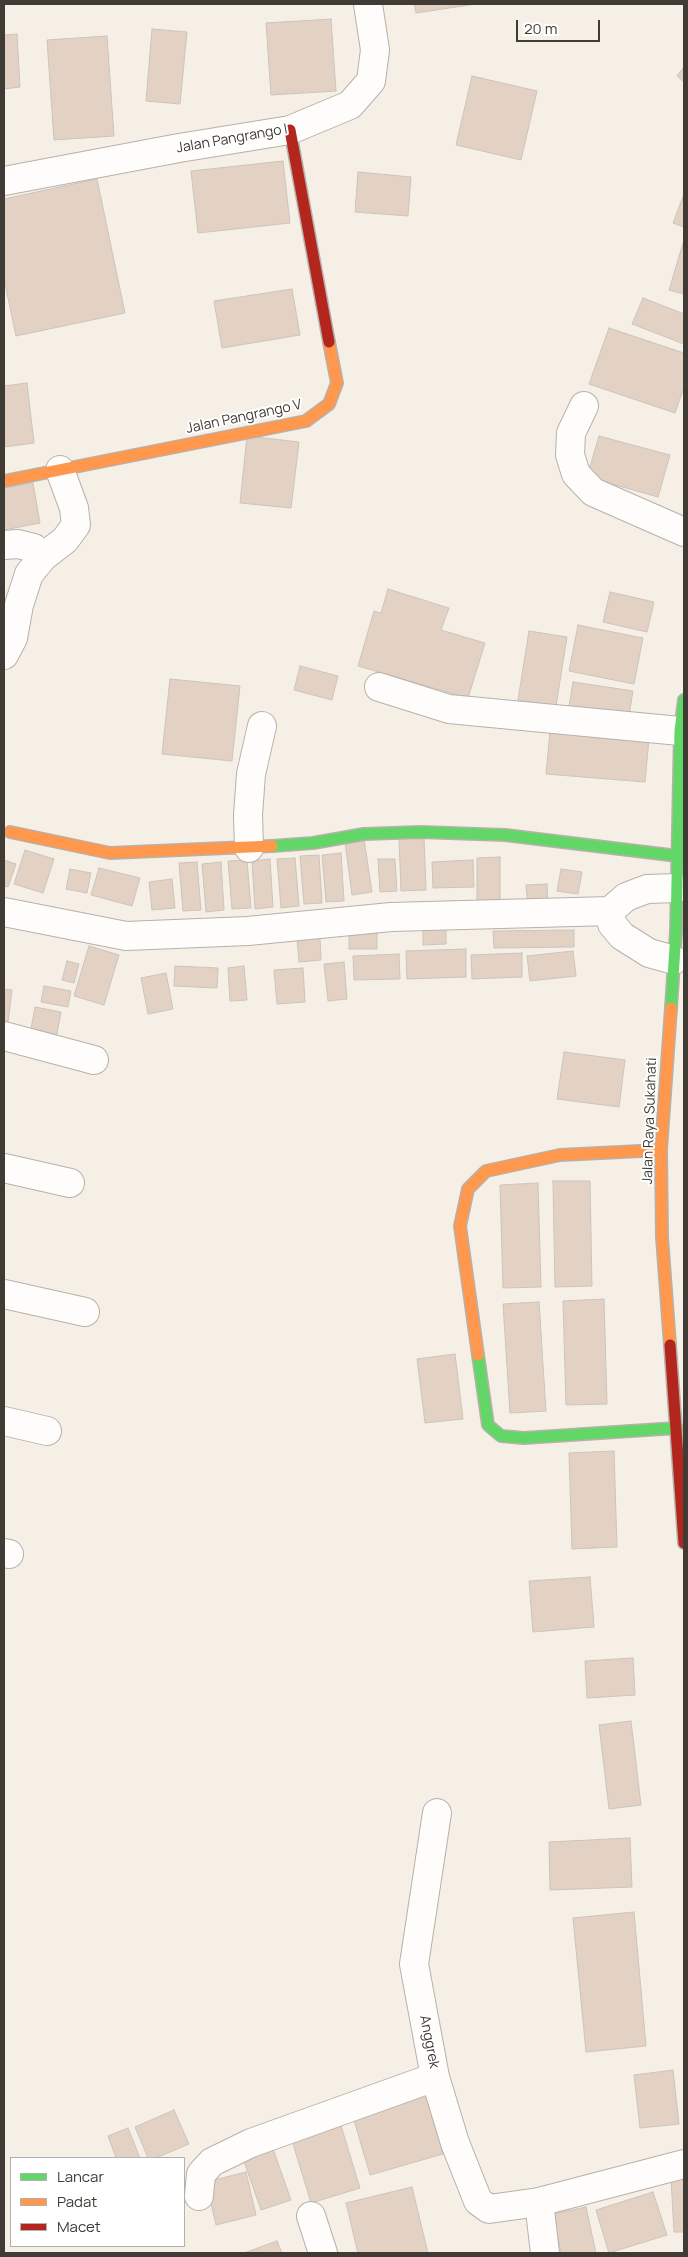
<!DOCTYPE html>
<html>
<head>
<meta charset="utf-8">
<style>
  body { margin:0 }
  #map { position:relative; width:688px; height:2257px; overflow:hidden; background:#f6efe6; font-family:Manrope,sans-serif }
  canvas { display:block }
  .frame { position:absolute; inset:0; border:5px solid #403b35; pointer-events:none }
  .legend { position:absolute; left:10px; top:2157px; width:175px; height:90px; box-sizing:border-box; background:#fff; border:1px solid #b3b1ae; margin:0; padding:6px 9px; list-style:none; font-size:15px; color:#403b35 }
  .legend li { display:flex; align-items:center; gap:10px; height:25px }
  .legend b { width:25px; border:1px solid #b3b1ae }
  .scale { position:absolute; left:516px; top:20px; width:84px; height:22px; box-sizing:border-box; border:2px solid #403b35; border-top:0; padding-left:6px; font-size:15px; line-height:18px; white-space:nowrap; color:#403b35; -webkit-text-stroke:4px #fff; paint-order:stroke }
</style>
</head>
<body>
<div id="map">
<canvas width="688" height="2257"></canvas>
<div class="frame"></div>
<ul class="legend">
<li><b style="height:6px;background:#63d668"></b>Lancar</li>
<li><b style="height:6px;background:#ff974d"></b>Padat</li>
<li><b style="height:6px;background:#b3261e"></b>Macet</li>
</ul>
<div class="scale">20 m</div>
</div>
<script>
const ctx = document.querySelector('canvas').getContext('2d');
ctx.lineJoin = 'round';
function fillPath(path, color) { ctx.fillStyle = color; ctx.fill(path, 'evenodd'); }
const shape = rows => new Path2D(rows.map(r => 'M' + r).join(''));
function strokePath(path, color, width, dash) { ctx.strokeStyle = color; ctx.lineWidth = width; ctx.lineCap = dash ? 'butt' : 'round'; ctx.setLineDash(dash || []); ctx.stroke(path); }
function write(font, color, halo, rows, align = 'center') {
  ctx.font = font + ' Manrope,sans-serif'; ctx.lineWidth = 4; ctx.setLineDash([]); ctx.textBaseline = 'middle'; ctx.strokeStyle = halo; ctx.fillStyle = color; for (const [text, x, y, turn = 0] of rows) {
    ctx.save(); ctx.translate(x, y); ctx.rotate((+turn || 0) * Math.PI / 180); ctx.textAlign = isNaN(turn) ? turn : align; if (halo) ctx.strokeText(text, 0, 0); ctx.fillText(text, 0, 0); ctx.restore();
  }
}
const building = shape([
  [414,4,476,4,416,13,414,4],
  [331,19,336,91,271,95,266,23,331,19],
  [152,29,187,32,180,104,146,101,152,29],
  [17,34,20,87,4,89,4,35,17,34],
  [107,36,114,136,54,140,47,40,107,36],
  [684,67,684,82,677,76,684,67],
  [472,76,537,91,521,160,456,145,472,76],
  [283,161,290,223,198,233,191,171,283,161],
  [358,172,411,177,408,216,355,212,358,172],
  [97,179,125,313,16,336,4,279,4,199,97,179],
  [684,194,684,227,673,223,684,194],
  [684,240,684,294,669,290,684,240],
  [292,289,300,335,222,348,214,301,292,289],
  [643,298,684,314,684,344,632,324,643,298],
  [609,328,684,353,684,387,675,413,589,384,609,328],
  [27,383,34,443,4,447,4,386,27,383],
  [247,436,299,442,291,508,240,503,247,436],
  [599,436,670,455,658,497,587,477,599,436],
  [33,483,40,523,4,530,4,488,33,483],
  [388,589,449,608,441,630,485,643,468,698,358,666,374,611,381,613,388,589],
  [610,592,654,602,647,632,603,622,610,592],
  [578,625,643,638,634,684,569,671,578,625],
  [529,631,567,637,556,706,518,700,529,631],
  [300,666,338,676,332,700,294,690,300,666],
  [170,679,240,686,232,761,162,754,170,679],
  [573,682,633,691,628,722,568,713,573,682],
  [550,731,649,738,645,782,546,774,550,731],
  [424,837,426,890,401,891,399,838,424,837],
  [364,839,372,892,352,895,345,842,364,839],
  [25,850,54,859,43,893,14,884,25,850],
  [341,853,344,901,326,902,322,855,341,853],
  [319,855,322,903,304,904,300,856,319,855],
  [500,857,500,902,477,902,477,858,500,857],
  [295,858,299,906,281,908,277,859,295,858],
  [270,859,273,907,255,909,252,861,270,859],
  [378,859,395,859,397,891,380,892,378,859],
  [4,860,16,864,8,887,4,886,4,860],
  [247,860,251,908,232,909,228,861,247,860],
  [473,860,474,887,433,888,432,862,473,860],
  [197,862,201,910,183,911,179,863,197,862],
  [221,862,224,910,206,912,202,864,221,862],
  [99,868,140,878,132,906,91,895,99,868],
  [70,869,91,873,87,893,66,889,70,869],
  [561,869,582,872,578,894,557,891,561,869],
  [172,879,175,908,152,910,149,882,172,879],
  [547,884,548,906,528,907,526,885,547,884],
  [423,925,446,925,446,944,423,945,423,925],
  [574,930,574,947,494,948,493,931,574,930],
  [349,931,377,931,377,949,349,949,349,931],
  [320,938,321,960,299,962,297,939,320,938],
  [89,946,119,955,104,1005,74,996,89,946],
  [466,949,466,977,407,979,406,951,466,949],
  [573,951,576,976,530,981,527,956,573,951],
  [522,953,522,977,472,979,471,955,522,953],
  [399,954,400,979,354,980,353,956,399,954],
  [67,961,79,964,74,983,62,980,67,961],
  [344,962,347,999,328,1001,324,964,344,962],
  [175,966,218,968,217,988,174,986,175,966],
  [244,966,247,1000,230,1001,228,968,244,966],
  [303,968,305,1002,277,1004,274,970,303,968],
  [166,973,173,1009,148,1014,141,978,166,973],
  [44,986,71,991,68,1007,41,1002,44,986],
  [4,989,12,990,7,1030,4,1029,4,989],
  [35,1007,61,1012,55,1044,29,1039,35,1007],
  [564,1052,625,1060,619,1107,557,1099,564,1052],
  [553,1181,590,1181,592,1286,555,1287,553,1181],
  [538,1183,541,1287,503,1288,500,1185,538,1183],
  [604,1299,607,1404,566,1405,563,1301,604,1299],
  [539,1302,546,1411,510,1413,503,1304,539,1302],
  [455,1354,463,1419,425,1423,417,1359,455,1354],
  [614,1451,617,1547,572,1549,569,1453,614,1451],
  [590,1577,594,1627,533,1632,529,1581,590,1577],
  [633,1658,635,1695,587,1698,585,1661,633,1658],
  [631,1721,641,1805,609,1809,599,1725,631,1721],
  [630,1838,632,1887,550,1890,549,1842,630,1838],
  [634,1912,646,2046,586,2052,573,1918,634,1912],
  [673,2070,679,2124,640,2128,634,2075,673,2070],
  [425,2092,443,2154,370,2175,352,2113,425,2092],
  [174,2110,189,2144,156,2158,148,2158,135,2127,174,2110],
  [339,2119,360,2188,311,2203,290,2134,339,2119],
  [128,2128,140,2158,116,2158,108,2136,128,2128],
  [271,2143,291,2200,261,2210,241,2153,271,2143],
  [246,2172,256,2215,216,2225,206,2182,246,2172],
  [684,2178,684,2232,674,2232,671,2179,684,2178],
  [412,2187,428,2253,358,2253,346,2203,412,2187],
  [653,2192,667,2235,609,2253,596,2210,653,2192],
  [586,2207,596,2253,561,2253,553,2214,586,2207],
  [277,2241,282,2253,244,2253,277,2241]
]);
const street = shape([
  [4,181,179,148,290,130,350,105,371,81,375,50,368,4],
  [584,406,571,433,570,455,576,474,593,492,684,532],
  [4,545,18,544,34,548,43,557],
  [4,655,13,638,19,605,29,574,43,557,65,540,76,525,74,508,60,470],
  [379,687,449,709,680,731],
  [249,848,248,815,251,774,262,726],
  [4,912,126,936,248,931,391,917,610,911],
  [674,960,649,953,622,936,612,924,610,911,626,897,647,889,677,888],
  [4,1036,94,1060],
  [4,1168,70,1183],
  [4,1294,85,1312],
  [4,1421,47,1431],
  [4,1553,9,1554],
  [437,1813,414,1964,435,2077,455,2143,478,2201,489,2209,539,2202,684,2164],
  [199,2196,201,2174,212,2162,251,2143,435,2077],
  [539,2202,545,2253],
  [311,2216,323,2253]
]);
const fast = shape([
  [272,846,313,843,364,834,421,832,505,835,678,856],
  [671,1008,676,932,680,731,684,700],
  [478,1355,488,1425,501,1436,524,1438,677,1428]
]);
const slow = shape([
  [4,481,306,421,329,404,337,383,329,342],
  [10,832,110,853,272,846],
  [670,1345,662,1237,661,1150,671,1008],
  [478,1355,460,1226,468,1189,486,1171,560,1155,661,1150]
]);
const jam = shape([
  [290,130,329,342],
  [670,1345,684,1543]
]);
const streetNames = [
  ["Jalan Pangrango I",232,139,-10],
  ["Jalan Pangrango V",244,417,-12],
  ["Jalan Raya Sukahati",650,1121,-88],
  ["Anggrek",429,2042,79]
];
fillPath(building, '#e3d2c3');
strokePath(building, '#cac4be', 1);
strokePath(street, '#b7b1ab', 30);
strokePath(fast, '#b7b1ab', 14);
strokePath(slow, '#b7b1ab', 14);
strokePath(jam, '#b7b1ab', 14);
strokePath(street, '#fefdfb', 28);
strokePath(fast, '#63d668', 11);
strokePath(slow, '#ff974d', 11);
strokePath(jam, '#b3261e', 11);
write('14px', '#403b35', '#fff', streetNames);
</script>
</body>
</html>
